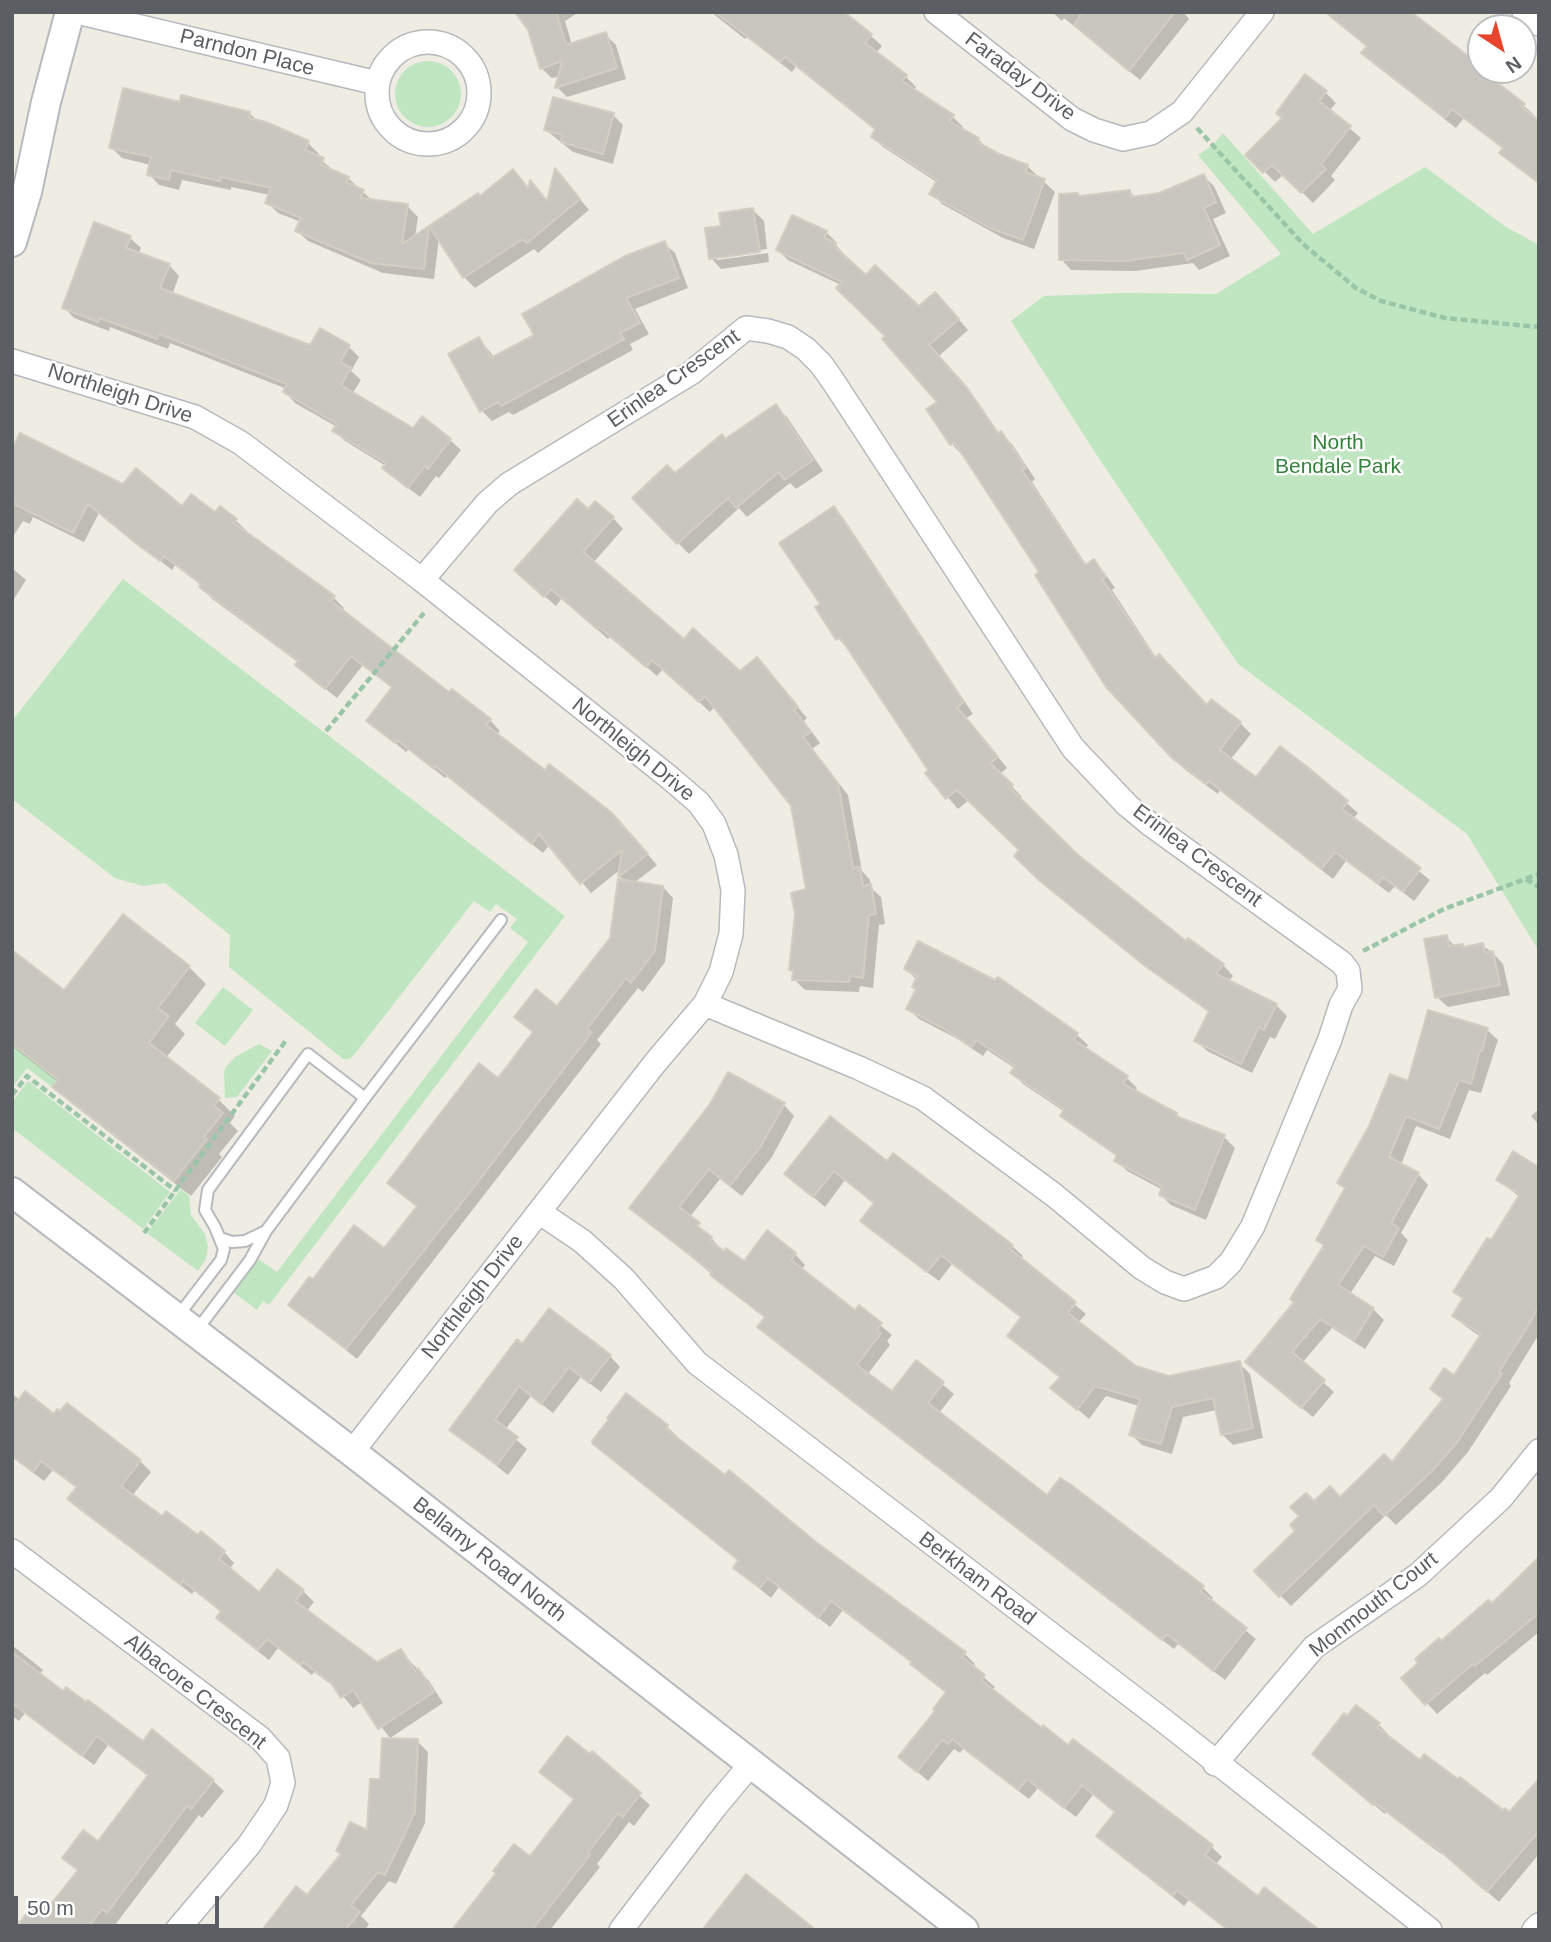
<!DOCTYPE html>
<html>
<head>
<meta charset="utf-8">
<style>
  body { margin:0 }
  #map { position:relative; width:1551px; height:1942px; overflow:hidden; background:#eeece3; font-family:Arial,sans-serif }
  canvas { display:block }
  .frame { position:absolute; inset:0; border:14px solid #5b5f64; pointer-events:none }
  .north { position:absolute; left:1467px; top:14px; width:70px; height:70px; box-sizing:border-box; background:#fff; border:2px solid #bdbfc1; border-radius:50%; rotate:144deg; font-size:19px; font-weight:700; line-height:28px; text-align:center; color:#5b5f64 }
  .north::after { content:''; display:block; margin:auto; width:24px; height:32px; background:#e8452f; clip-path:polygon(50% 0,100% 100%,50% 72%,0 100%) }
  .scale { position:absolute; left:14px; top:1896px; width:205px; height:32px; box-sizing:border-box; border:4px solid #5b5f64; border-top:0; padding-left:9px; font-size:21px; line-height:24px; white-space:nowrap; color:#5b5f64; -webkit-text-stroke:5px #fff; paint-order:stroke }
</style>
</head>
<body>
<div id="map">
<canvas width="1551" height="1942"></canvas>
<div class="frame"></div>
<div class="north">N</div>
<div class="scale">50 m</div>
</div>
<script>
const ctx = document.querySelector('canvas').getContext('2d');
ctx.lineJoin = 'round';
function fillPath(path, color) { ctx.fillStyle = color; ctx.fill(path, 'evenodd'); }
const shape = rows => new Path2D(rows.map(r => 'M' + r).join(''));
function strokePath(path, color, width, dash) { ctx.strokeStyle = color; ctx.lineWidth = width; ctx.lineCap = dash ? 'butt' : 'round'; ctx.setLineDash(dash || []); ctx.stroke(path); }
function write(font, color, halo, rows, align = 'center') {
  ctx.font = font + ' Arial,sans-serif'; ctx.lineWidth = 5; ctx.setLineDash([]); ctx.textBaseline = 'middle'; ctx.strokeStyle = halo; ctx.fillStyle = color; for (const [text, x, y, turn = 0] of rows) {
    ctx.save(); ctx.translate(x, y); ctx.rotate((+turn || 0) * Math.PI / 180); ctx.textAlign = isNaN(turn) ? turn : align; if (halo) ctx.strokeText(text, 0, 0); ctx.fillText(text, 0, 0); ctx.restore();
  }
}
const green = shape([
  '395 94a33 33 0 1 1 66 0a33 33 0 1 1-66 0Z',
  [1223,133,1313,234,1425,167,1506,227,1539,245,1539,951,1467,834,1238,664,1098,457,1011,321,1044,296,1124,293,1216,294,1281,254,1198,155,1213,145],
  [123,579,565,916,269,1305,263,1301,257,1310,233,1292,258,1259,277,1272,528,942,510,928,517,919,496,904,490,912,474,901,354,1055,349,1059,343,1059,229,967,230,935,165,883,143,886,115,878,12,799,12,721],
  [223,987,253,1010,225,1046,195,1023],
  [12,1044,60,1077,52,1087,27,1068,12,1088],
  [259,1044,272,1051,237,1097,225,1098,224,1072,226,1067,235,1057],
  [28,1081,170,1192,143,1229,12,1128,12,1102],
  [181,1189,189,1196,191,1215,205,1234,208,1247,206,1259,198,1271,147,1233]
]);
const shadow = shape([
  [517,12,579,12,565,21,572,45,605,34,616,45,626,79,567,97,557,87,560,76,552,78,541,68,529,30],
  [711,12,839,12,871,36,882,46,876,53,906,77,916,87,914,91,952,116,963,127,961,130,978,139,989,150,1027,166,1055,192,1034,249,1003,238,942,204,932,193,938,183,883,147,873,137,876,131,840,100,796,66,792,72,747,37,745,39],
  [1052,12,1183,12,1189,19,1140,80,1064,18,1062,21],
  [1328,13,1523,105,1534,115,1532,118,1539,124,1539,184,1512,163,1501,152,1504,149,1464,118,1456,128,1374,64,1363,53,1368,47],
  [1325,92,1336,103,1329,111,1361,138,1331,176,1335,180,1313,203,1284,174,1275,182,1248,155],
  [181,104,249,113,258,121,308,143,319,154,317,157,333,170,332,172,348,178,374,202,407,206,418,217,415,237,478,195,481,198,530,190,531,184,548,203,556,171,589,210,538,253,534,249,475,288,464,277,439,238,434,279,383,273,308,241,297,231,301,222,278,213,267,202,270,195,231,187,231,190,182,180,179,190,159,185,149,174,151,165,122,158,111,147],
  [613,115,623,125,613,164,573,152,546,130],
  [1203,176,1214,186,1226,213,1213,219,1230,256,1199,270,1193,263,1135,271,1071,270,1061,259,1080,198,1130,192,1136,198,1159,195],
  [753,210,764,221,767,249,717,256,717,260,768,253,769,262,721,269,711,258,723,228],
  [826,232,837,243,836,245,845,255,844,257,867,278,919,309,946,305,968,330,939,356,978,402,1000,435,1012,444,1035,479,1032,482,1087,566,1094,561,1104,572,1115,588,1112,590,1157,659,1207,707,1240,723,1251,734,1230,760,1257,780,1309,770,1358,813,1353,819,1430,880,1414,901,1395,886,1389,893,1346,861,1333,879,1220,790,1218,794,1184,769,1173,757,1041,573,964,454,962,455,952,444,940,403,888,336,841,285,788,260,778,250],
  [130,238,141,248,138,254,169,265,179,276,172,295,311,348,349,347,359,357,351,371,361,380,352,394,413,430,450,440,461,450,439,478,436,476,420,497,395,478,384,468,386,466,345,441,335,431,337,427,295,403,285,392,287,389,170,343,168,349,110,327,109,331,74,318,64,307],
  [664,243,675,253,688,288,635,309,649,334,630,344,633,350,513,415,509,412,492,421,482,411,479,339,495,358,536,336],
  [776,407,787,417,823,471,796,489,790,483,747,517,739,508,689,554,634,498,675,475],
  [12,453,123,486,182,508,215,514,220,508,236,521,247,531,245,533,334,598,344,608,342,611,450,695,490,720,500,731,497,735,545,772,622,825,657,865,634,883,663,887,673,898,665,962,643,992,638,988,597,1040,601,1044,357,1359,290,1305,313,1282,384,1251,418,1208,389,1183,498,1081,534,1033,516,1017,557,1008,612,939,626,882,620,877,621,869,591,893,550,844,543,853,447,776,445,778,409,749,406,752,368,720,393,688,363,665,337,698,308,675,299,663,211,598,201,587,202,586,175,565,172,570,99,513,84,542,33,517,30,524,23,521,12,538],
  [833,508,844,519,973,714,966,718,1007,768,1000,774,1022,797,1019,799,1076,855,1186,943,1223,965,1233,976,1228,982,1276,1005,1287,1016,1275,1039,1270,1037,1252,1073,1207,1051,1197,1041,1210,1013,1158,976,1052,891,1016,856,1022,851,969,800,958,809,927,773,930,771,848,649,838,638,822,605],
  [588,512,613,518,623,529,593,563,684,641,740,673,757,659,807,718,804,721,820,743,812,749,848,795,862,871,870,880,871,888,881,897,885,924,879,925,873,988,860,986,859,992,805,990,794,979,795,974,791,969,808,890,793,805,715,706,710,712,663,669,657,676,611,636,608,639,562,598,556,606,526,580],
  [12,568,26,580,12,602],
  [123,916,189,967,206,984,175,1024,185,1034,165,1059,219,1100,235,1116,230,1123,238,1131,219,1154,222,1157,191,1196,71,1103,54,1087,58,1082,12,1046,12,952,65,993],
  [1446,937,1456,947,1462,946,1465,948,1482,945,1493,953,1503,964,1510,995,1448,1007,1437,997],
  [906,969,1077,1035,1088,1045,1085,1049,1127,1078,1137,1088,1135,1093,1176,1114,1182,1120,1224,1137,1235,1148,1206,1220,1171,1205,1161,1195,1163,1190,1127,1171,1116,1160,1118,1157,1073,1126,1062,1115,1065,1112,1023,1084,1013,1073,1016,1069,987,1050,983,1056,956,1038,919,1019,908,1009,917,990,917,980],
  [1487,1030,1498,1040,1481,1093,1469,1090,1450,1139,1416,1126,1401,1165,1418,1174,1428,1185,1401,1233,1408,1240,1394,1266,1375,1256,1350,1294,1373,1309,1384,1320,1365,1349,1332,1328,1302,1363,1334,1392,1313,1417,1258,1372,1325,1247,1318,1240,1346,1190,1339,1183,1409,1083],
  [784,1105,794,1116,772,1157,742,1196,720,1179,689,1218,709,1235,721,1250,744,1263,795,1254,805,1265,801,1270,856,1313,859,1308,892,1335,887,1341,890,1345,867,1375,892,1393,916,1362,954,1394,939,1413,1047,1497,1203,1588,1213,1598,1211,1601,1256,1639,1225,1680,1178,1644,1174,1649,770,1338,759,1327,766,1319,632,1208],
  [1539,1109,1539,1125,1531,1116],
  [888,1163,1012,1246,1023,1256,1020,1260,1086,1314,1078,1323,1135,1368,1169,1378,1239,1363,1250,1374,1263,1438,1233,1445,1222,1434,1217,1410,1183,1417,1172,1454,1142,1445,1131,1434,1139,1406,1106,1396,1089,1419,1053,1388,1061,1378,1009,1336,1023,1318,952,1264,939,1281,872,1231,862,1220,875,1204,845,1180,825,1207,786,1174],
  [1539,1169,1539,1334,1509,1383,1511,1386,1468,1452,1442,1482,1396,1525,1386,1515,1291,1606,1256,1571,1298,1531,1314,1503,1340,1499,1392,1465,1444,1400,1455,1378,1481,1337,1465,1326,1454,1316,1464,1300,1456,1292,1492,1242,1520,1197,1498,1180],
  [522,1346,610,1356,620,1367,601,1392,581,1377,553,1413,531,1396,505,1430,527,1449,508,1475,451,1430],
  [12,1394,20,1400,140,1461,151,1472,132,1496,163,1519,224,1552,234,1563,229,1570,259,1594,303,1591,314,1602,306,1612,376,1665,401,1652,429,1681,443,1703,390,1738,362,1702,353,1708,336,1688,314,1672,312,1675,278,1648,269,1660,228,1628,218,1618,222,1612,195,1590,192,1594,80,1510,70,1499,78,1489,53,1470,44,1481,12,1457],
  [627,1396,667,1427,678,1437,676,1439,964,1653,975,1664,972,1667,995,1687,992,1690,1042,1730,1211,1846,1222,1857,1216,1864,1258,1899,1314,1930,1228,1930,1189,1900,1184,1906,1098,1836,1116,1813,1093,1795,1076,1817,1038,1788,1029,1799,963,1749,960,1753,954,1749,928,1781,900,1757,937,1711,947,1693,923,1675,913,1664,843,1610,830,1627,779,1587,771,1598,746,1578,735,1567,740,1561],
  [1539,1559,1539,1632,1487,1675,1485,1673,1437,1714,1404,1678,1441,1643,1492,1606],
  [12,1645,43,1670,39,1675,63,1693,143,1743,213,1781,224,1791,202,1818,199,1815,111,1930,16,1930,47,1911,79,1872,64,1858,98,1843,149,1777,108,1745,94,1765,25,1713,19,1721,12,1716],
  [1379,1725,1389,1735,1388,1737,1420,1762,1504,1813,1509,1814,1539,1782,1539,1854,1499,1902,1442,1852,1441,1854,1386,1812,1385,1814,1325,1764],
  [417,1741,428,1752,425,1823,396,1884,389,1881,361,1916,369,1924,365,1930,264,1930,307,1898,369,1832,382,1780],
  [592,1754,650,1805,634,1826,629,1822,597,1864,600,1867,550,1930,461,1930,530,1859,575,1801,541,1772,590,1756]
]);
const building = shape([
  [515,12,556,12,566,45,606,32,617,68,555,88,562,61,540,69,528,30,515,12],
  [715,12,844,12,872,34,865,43,907,75,902,81,954,115,949,121,979,138,977,142,999,154,1028,165,1025,172,1045,179,1023,240,990,228,929,194,937,180,871,137,875,129,785,57,780,62,715,12],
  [1082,12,1175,12,1129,71,1074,25,1082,12],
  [1325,12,1411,12,1444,37,1473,60,1471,62,1525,104,1522,107,1539,121,1539,183,1499,153,1503,148,1452,109,1445,118,1361,53,1367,46,1325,12],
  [1305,74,1327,91,1319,101,1351,126,1321,164,1326,169,1301,193,1272,165,1263,173,1245,155,1282,118,1276,113,1305,74],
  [123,88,180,102,181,95,250,112,249,118,266,122,309,141,305,150,324,158,321,165,349,177,346,182,364,190,361,198,408,204,402,244,478,193,480,196,513,169,528,188,530,180,547,201,555,168,580,199,527,243,523,239,463,278,429,226,424,269,371,263,295,231,301,218,265,203,271,188,221,177,220,181,171,170,169,180,147,175,151,157,109,148,123,88],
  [553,97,614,113,603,154,561,142,562,135,544,130,553,97],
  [1204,174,1216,202,1204,208,1220,245,1187,260,1184,253,1124,261,1059,260,1059,194,1078,193,1079,196,1130,190,1131,197,1159,193,1204,174],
  [753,208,760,252,709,259,705,228,721,226,719,213,753,208],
  [792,215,827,231,824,238,836,243,834,246,866,275,875,265,919,306,935,292,959,319,929,345,968,389,998,434,1001,431,1026,468,1022,470,1085,565,1094,559,1106,577,1102,579,1155,658,1159,654,1207,705,1211,699,1241,722,1220,750,1256,777,1280,746,1310,769,1348,801,1342,809,1421,868,1403,892,1383,877,1378,884,1335,852,1321,869,1209,781,1206,784,1172,758,1106,687,1035,575,1039,572,955,443,950,445,926,409,937,402,882,339,885,336,836,288,842,282,776,250,792,215],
  [94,222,131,236,126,248,170,264,160,288,310,345,320,328,350,345,340,362,351,368,341,385,413,428,422,416,451,439,428,469,425,466,408,488,382,468,386,463,332,431,337,424,283,392,287,384,159,334,157,339,100,318,98,322,62,308,94,222],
  [665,241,679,278,626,298,640,323,620,333,624,339,501,406,498,402,480,412,448,354,479,337,491,358,534,335,522,314,625,256,665,241],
  [776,404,813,460,784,480,779,472,736,508,728,498,677,544,632,498,667,465,675,473,722,434,725,439,776,404],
  [20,433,123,484,136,468,182,506,191,494,215,512,220,506,237,519,234,523,335,596,331,601,449,692,452,689,491,719,486,725,545,770,549,764,611,812,648,854,618,877,622,850,580,884,539,834,532,844,435,766,434,769,397,740,395,743,366,721,392,687,351,656,325,689,295,665,298,661,199,587,201,584,164,556,160,561,137,544,88,504,73,533,12,503,12,449,20,433],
  [577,499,588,509,595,501,614,517,583,552,684,639,693,628,740,671,757,657,798,707,794,710,811,732,803,737,838,783,853,868,860,867,863,886,871,884,876,914,869,915,863,978,850,976,849,982,792,980,793,971,789,970,795,914,791,893,806,889,791,806,705,696,699,702,652,660,646,667,599,627,597,629,551,589,544,597,514,570,577,499],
  [834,506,964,702,957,707,998,757,990,763,1013,785,1010,788,1077,854,1186,941,1188,938,1224,964,1216,974,1277,1004,1264,1030,1259,1027,1241,1064,1194,1041,1209,1011,1145,966,1040,881,1014,856,1019,850,957,790,946,799,925,773,928,770,840,637,836,640,815,607,820,604,779,543,834,506],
  [618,879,663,886,655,951,631,983,626,978,587,1029,592,1032,471,1191,346,1349,288,1305,309,1277,313,1279,354,1225,384,1248,417,1206,387,1183,479,1063,498,1078,533,1032,514,1017,536,989,557,1006,610,938,618,879],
  [123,914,190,966,158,1008,169,1016,149,1043,220,1098,214,1106,223,1113,204,1137,207,1139,174,1181,52,1087,58,1080,12,1044,12,950,64,990,123,914],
  [1447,935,1449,946,1463,944,1463,947,1483,943,1485,953,1493,951,1500,985,1435,998,1424,939,1447,935],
  [918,941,995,980,998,977,1078,1033,1074,1040,1128,1076,1123,1084,1177,1113,1176,1116,1225,1135,1195,1210,1159,1195,1162,1186,1114,1161,1117,1155,1060,1116,1064,1109,1010,1073,1015,1066,976,1040,972,1047,943,1028,906,1009,916,989,912,987,917,976,904,969,918,941],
  [1428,1010,1488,1028,1482,1051,1480,1051,1471,1084,1459,1080,1439,1129,1406,1116,1389,1157,1419,1173,1391,1223,1399,1228,1383,1257,1364,1246,1338,1285,1374,1308,1354,1340,1320,1319,1292,1352,1325,1380,1301,1408,1245,1362,1294,1302,1290,1299,1324,1245,1316,1240,1345,1188,1337,1183,1369,1126,1390,1074,1408,1081,1428,1010],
  [728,1072,785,1103,761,1146,730,1186,709,1169,679,1207,700,1223,697,1226,712,1237,710,1241,724,1251,726,1248,744,1261,767,1230,796,1253,791,1260,855,1310,859,1305,882,1323,877,1330,881,1333,857,1365,892,1391,916,1360,944,1382,928,1403,1047,1495,1060,1478,1070,1484,1204,1586,1200,1591,1247,1628,1213,1671,1167,1634,1162,1640,757,1327,765,1317,710,1275,712,1272,629,1208,710,1104,728,1072],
  [830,1116,887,1161,893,1153,1013,1245,1010,1249,1076,1302,1068,1313,1136,1366,1169,1376,1240,1361,1253,1428,1221,1435,1213,1398,1172,1407,1161,1444,1129,1435,1140,1399,1095,1386,1077,1410,1050,1388,1060,1377,1007,1336,1021,1317,941,1255,927,1272,889,1243,860,1221,874,1203,834,1171,813,1197,784,1174,830,1116],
  [1513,1151,1537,1166,1539,1163,1539,1305,1531,1321,1499,1372,1502,1374,1493,1387,1458,1441,1432,1471,1384,1516,1374,1505,1279,1597,1254,1571,1295,1531,1290,1525,1299,1516,1290,1507,1306,1493,1314,1501,1330,1486,1340,1497,1384,1454,1392,1462,1443,1399,1430,1389,1444,1368,1454,1375,1481,1334,1452,1316,1463,1298,1453,1292,1487,1238,1491,1240,1520,1194,1496,1180,1513,1151],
  [549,1308,611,1355,589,1383,569,1367,541,1404,519,1386,495,1420,518,1437,497,1465,449,1430,517,1339,522,1344,549,1308],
  [25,1391,54,1414,57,1409,60,1411,67,1403,141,1460,121,1486,162,1516,166,1511,198,1535,201,1531,225,1551,219,1559,259,1592,277,1569,304,1590,295,1601,377,1662,401,1649,415,1671,418,1668,434,1692,378,1729,353,1690,341,1698,331,1683,303,1662,301,1665,267,1639,258,1650,216,1618,221,1611,183,1581,181,1585,67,1499,77,1487,41,1461,33,1472,12,1456,12,1408,25,1391],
  [626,1393,668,1425,666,1429,725,1475,729,1470,816,1542,966,1652,962,1657,985,1675,981,1680,1042,1728,1043,1725,1068,1745,1073,1739,1213,1845,1205,1855,1258,1896,1264,1887,1319,1930,1228,1930,1177,1890,1173,1896,1096,1836,1115,1812,1082,1785,1064,1808,1027,1779,1018,1790,952,1739,948,1744,942,1740,917,1772,898,1757,935,1711,933,1709,946,1692,910,1664,912,1662,831,1601,818,1618,768,1578,760,1588,733,1568,738,1560,593,1444,592,1441,609,1419,607,1418,626,1393],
  [1539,1557,1539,1613,1475,1666,1473,1664,1425,1705,1401,1678,1418,1663,1415,1659,1439,1638,1441,1641,1488,1600,1492,1603,1539,1557],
  [12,1652,63,1691,66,1687,86,1702,88,1700,143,1741,152,1729,214,1780,191,1809,187,1806,107,1913,102,1909,86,1930,14,1930,36,1901,47,1909,78,1870,62,1858,83,1830,98,1841,148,1775,97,1736,82,1756,12,1703,12,1652],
  [1356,1705,1380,1723,1377,1727,1420,1760,1424,1754,1458,1779,1460,1777,1503,1810,1505,1808,1509,1812,1539,1779,1539,1831,1487,1892,1431,1843,1430,1845,1375,1803,1373,1805,1312,1754,1344,1713,1347,1716,1356,1705],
  [567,1736,590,1754,592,1751,641,1793,623,1817,618,1813,588,1853,590,1855,532,1930,452,1930,496,1873,493,1871,514,1844,530,1856,574,1799,539,1772,567,1736],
  [382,1738,418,1739,415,1812,385,1875,378,1872,351,1905,360,1912,345,1930,262,1930,296,1886,307,1895,341,1854,336,1851,350,1822,367,1830,370,1779,380,1779,382,1738],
  [746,1874,816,1930,702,1930,746,1874]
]);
const path = shape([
  [1197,128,1303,244,1356,288,1381,301,1445,318,1539,327],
  [326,731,424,613],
  [1526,879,1539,887],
  [1363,951,1444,909,1539,874],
  [12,1095,27,1076,176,1191],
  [144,1233,287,1039]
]);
const service = shape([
  [365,1098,501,920],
  [220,1238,232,1242,245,1241,266,1231],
  [178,1316,221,1260,224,1249,215,1227,205,1210,208,1190,308,1054,365,1098,266,1231,250,1260,197,1330]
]);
const minor = shape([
  [77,12,377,83],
  [936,12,1072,119,1094,130,1123,139,1151,133,1182,112,1262,12],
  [1524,12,1539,24],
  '377 93a51 51 0 1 1 102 0a51 51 0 1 1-102 0Z',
  [12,361,195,417,241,443,422,580,670,778,699,803,714,824,726,855,733,890,731,934,721,972,705,1004,655,1063,352,1452],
  [422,580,487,503,509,484,691,373,746,328,768,331,788,337,806,349,821,364,833,381,1073,748,1127,805,1150,824,1342,963,1348,971,1350,989,1341,1005,1330,1039,1253,1226,1231,1262,1216,1277,1184,1289,1165,1282,1142,1268,1054,1195,923,1098,859,1068,705,1004],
  [539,1212,582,1241,624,1279,697,1363,1168,1724,1430,1930],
  [12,1551,260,1738,278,1758,283,1783,276,1805,249,1845,177,1930],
  [1215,1764,1314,1647,1418,1575,1501,1498,1539,1451],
  [621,1930,715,1807,751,1764],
  [1534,1930,1539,1925]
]);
const tertiary = shape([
  [12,242,27,192,46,102,70,12],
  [12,1192,352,1452,964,1930]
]);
const streetNames = [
  ["Parndon Place",247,53,14],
  ["Faraday Drive",1020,77,37],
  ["Erinlea Crescent",674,379,-35],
  ["Northleigh Drive",120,394,18],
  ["Northleigh Drive",633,750,39],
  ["Erinlea Crescent",1197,856,37],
  ["Northleigh Drive",473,1297,-52],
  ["Bellamy Road North",489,1560,38],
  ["Berkham Road",977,1579,37],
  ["Monmouth Court",1374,1605,-38],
  ["Albacore Crescent",195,1692,38]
];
const parkNames = [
  ["North",1338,443],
  ["Bendale Park",1338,467]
];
fillPath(green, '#c0e6c1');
fillPath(shadow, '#0003');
fillPath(building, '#c9c6c0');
strokePath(building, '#d3cec1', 2);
strokePath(service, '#b6b9bd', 14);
strokePath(minor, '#b6b9bd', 26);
strokePath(tertiary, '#b6b9bd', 32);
strokePath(path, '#99c6a8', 4.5, [7, 3.5]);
strokePath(service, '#fff', 10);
strokePath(minor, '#fff', 23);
strokePath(tertiary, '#fff', 28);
write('21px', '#5b5f64', '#fff', streetNames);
write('21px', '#34823b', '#fff', parkNames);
</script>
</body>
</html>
